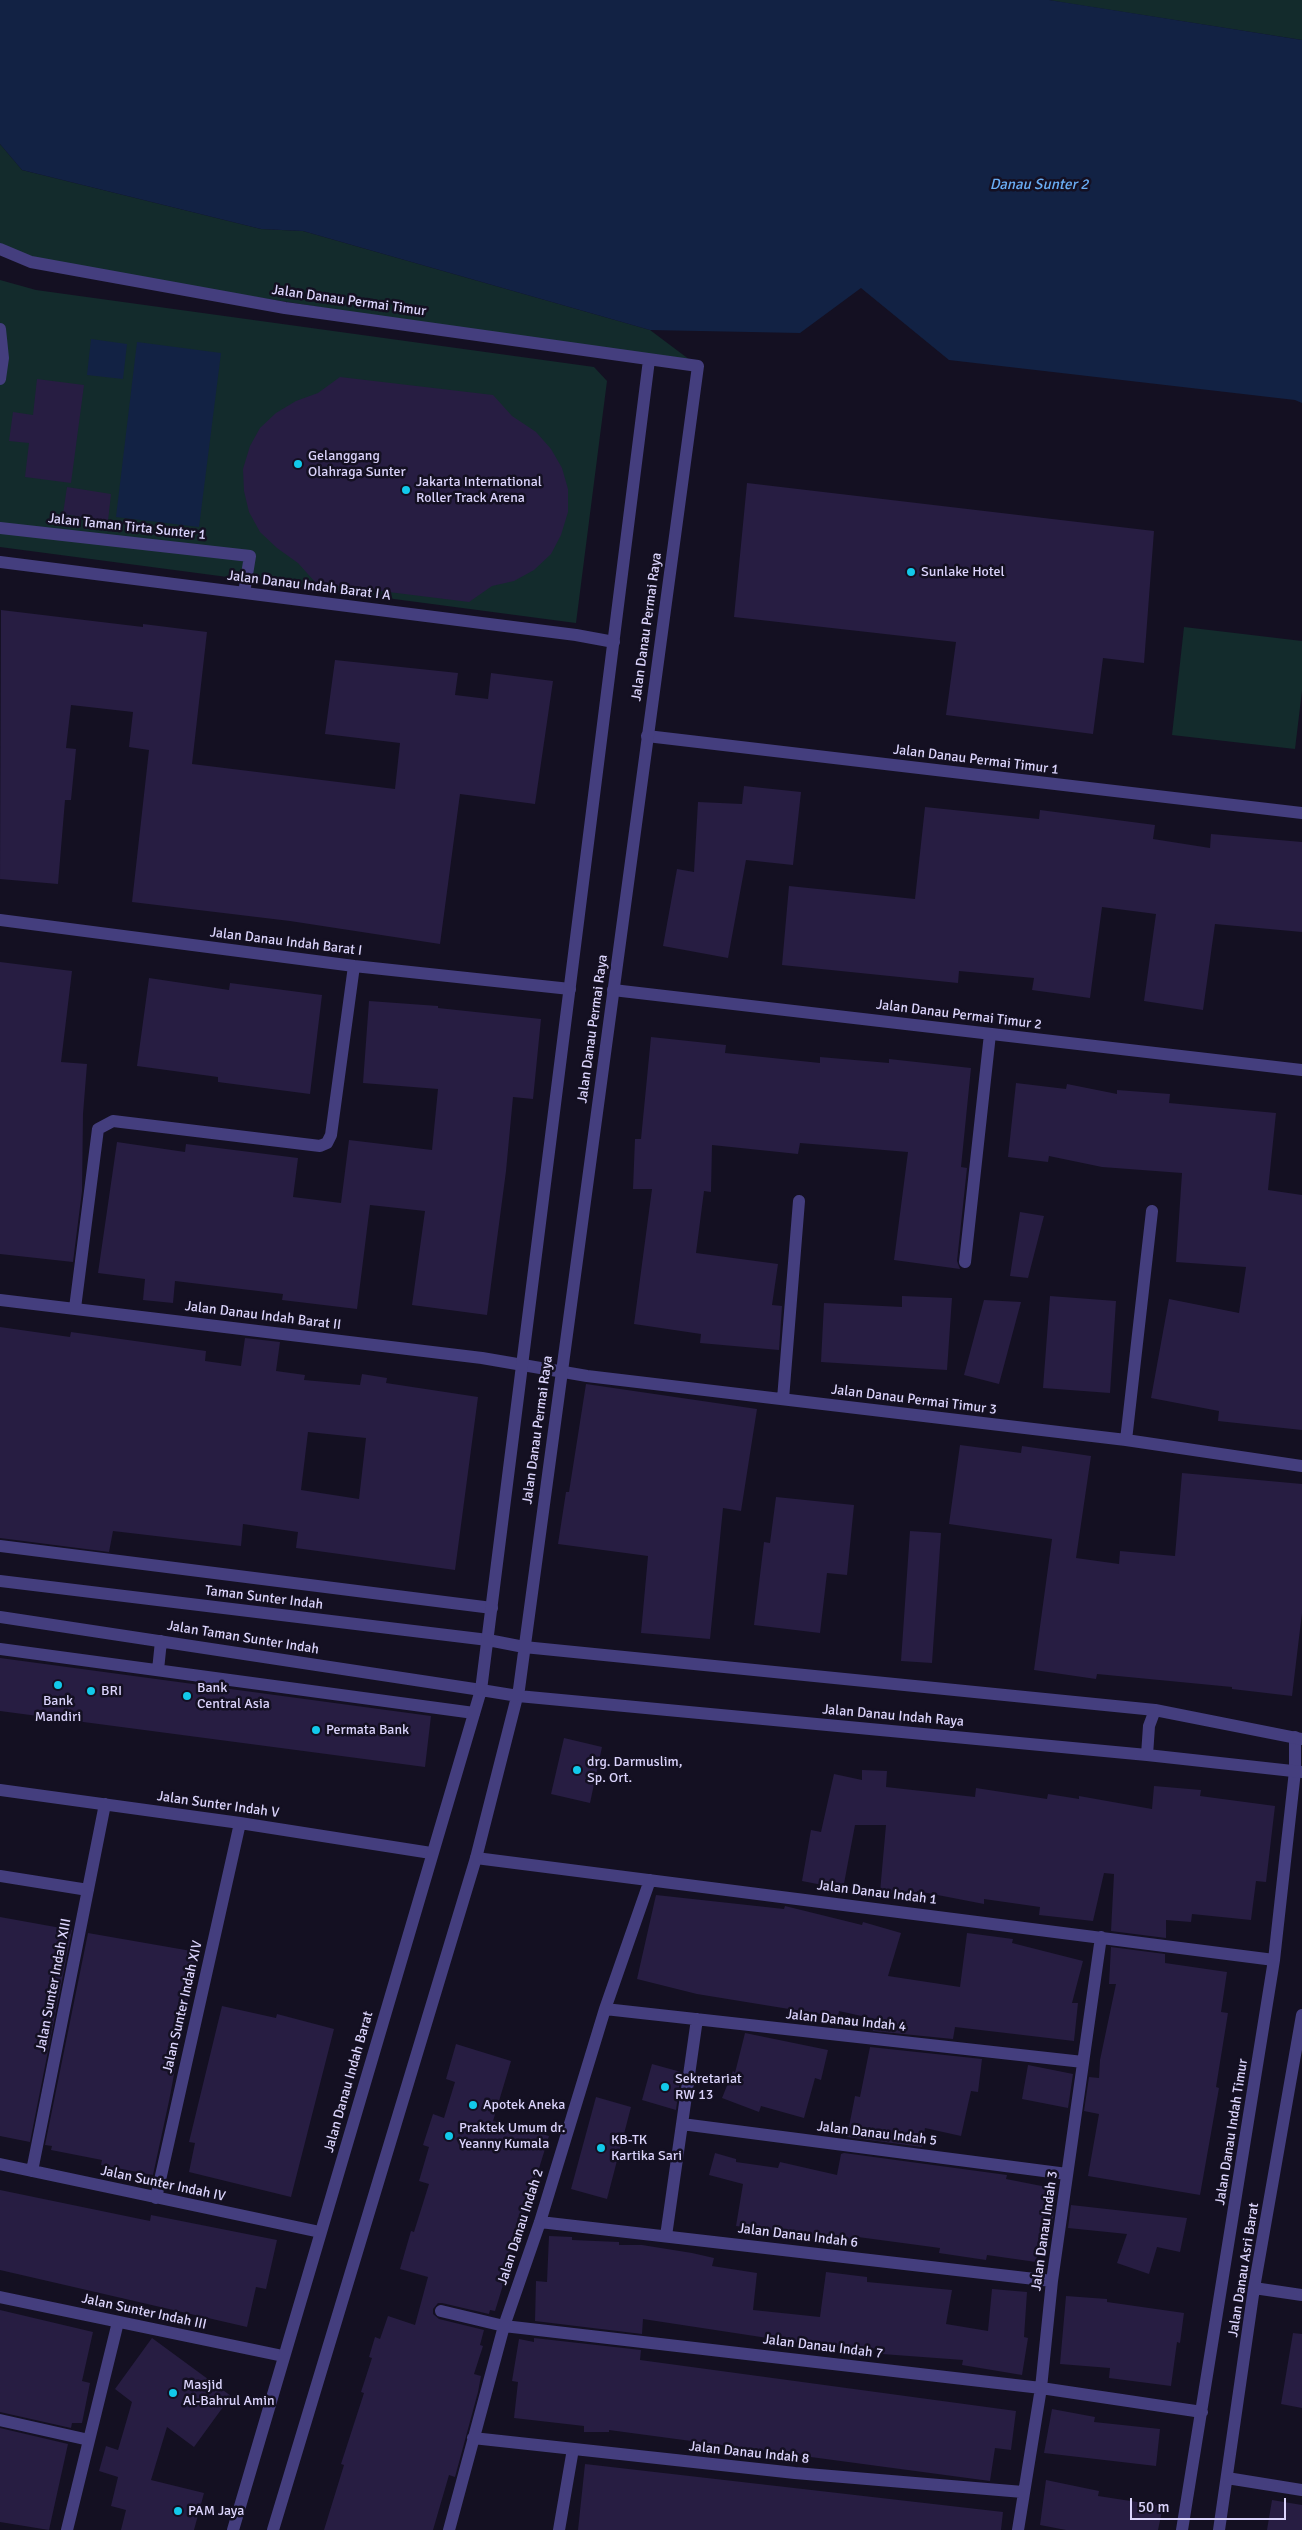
<!DOCTYPE html>
<html>
<head>
<meta charset="utf-8">
<style>
  body { margin:0 }
  #map { position:relative; width:1302px; height:2530px; overflow:hidden; background:#141022; font-family:Signika,sans-serif }
  canvas { display:block }
  .scale { position:absolute; left:1130px; top:2498px; width:156px; height:22px; box-sizing:border-box; border:2px solid #dbd4fc; border-top:0; padding-left:6px; font-size:15px; line-height:18px; white-space:nowrap; color:#dbd4fc; -webkit-text-stroke:4px #141022; paint-order:stroke }
</style>
</head>
<body>
<div id="map">
<canvas width="1302" height="2530"></canvas>
<div class="scale">50 m</div>
</div>
<script>
const ctx = document.querySelector('canvas').getContext('2d');
ctx.lineJoin = 'round';
function fillPath(path, color) { ctx.fillStyle = color; ctx.fill(path, 'evenodd'); }
const shape = rows => new Path2D(rows.map(r => 'M' + r).join(''));
function strokePath(path, color, width, dash) { ctx.strokeStyle = color; ctx.lineWidth = width; ctx.lineCap = dash ? 'butt' : 'round'; ctx.setLineDash(dash || []); ctx.stroke(path); }
function write(font, color, halo, rows, align = 'center') {
  ctx.font = font + ' Signika,sans-serif'; ctx.lineWidth = 5; ctx.setLineDash([]); ctx.textBaseline = 'middle'; ctx.strokeStyle = halo; ctx.fillStyle = color; for (const [text, x, y, turn = 0] of rows) {
    ctx.save(); ctx.translate(x, y); ctx.rotate((+turn || 0) * Math.PI / 180); ctx.textAlign = isNaN(turn) ? turn : align; if (halo) ctx.strokeText(text, 0, 0); ctx.fillText(text, 0, 0); ctx.restore();
  }
}
const green = shape([
  [1049,0,1302,0,1302,40,1066,3],
  [0,144,22,170,261,229,303,231,650,330,698,366,31,262,0,249],
  [0,280,36,290,594,367,607,381,576,623,0,547],
  [1184,627,1302,641,1302,691,1295,749,1172,735]
]);
const water = shape([
  [0,0,1049,0,1302,40,1302,403,1295,400,949,360,861,288,800,333,650,330,303,231,261,229,22,170,0,144],
  [91,339,127,344,123,379,87,375],
  [137,342,221,353,199,527,116,517]
]);
const building = shape([
  [340,377,493,395,512,416,536,432,551,449,562,468,568,489,568,512,561,535,551,554,534,570,514,581,492,586,469,602,316,583,298,563,277,548,260,532,249,512,244,491,243,469,250,446,260,428,276,413,296,401,318,393],
  [37,379,84,385,71,483,25,477,29,443,9,441,13,412,33,415],
  [747,483,1154,531,1144,663,1103,658,1093,734,946,715,956,642,734,617],
  [67,487,111,494,108,521,63,514],
  [1,610,143,627,143,624,207,632,192,764,395,789,400,743,325,734,335,660,458,673,455,695,488,699,491,673,553,681,535,804,460,794,440,944,290,921,132,902,149,750,129,747,133,712,71,705,66,748,76,749,71,800,65,800,58,884,0,879],
  [744,786,801,792,793,865,746,860,728,958,663,946,677,869,694,872,698,802,742,804],
  [925,807,1039,819,1040,810,1155,825,1153,839,1210,848,1211,834,1302,842,1302,932,1215,924,1203,1010,1144,1001,1156,914,1102,907,1090,998,1032,990,1034,978,959,971,958,983,782,965,789,886,915,899],
  [0,962,72,971,61,1062,87,1064,83,1114,82,1191,73,1262,0,1254],
  [149,978,229,990,230,983,322,995,310,1094,218,1082,218,1077,137,1066],
  [369,1001,438,1006,438,1008,541,1019,533,1099,513,1097,506,1171,487,1315,412,1305,425,1211,370,1205,357,1309,282,1300,283,1294,175,1281,173,1303,143,1300,145,1279,98,1273,117,1142,185,1152,186,1144,298,1158,293,1197,341,1203,349,1140,432,1150,438,1089,363,1083],
  [651,1037,726,1045,725,1053,820,1063,820,1057,889,1063,889,1059,971,1068,961,1167,967,1168,957,1261,960,1269,894,1260,908,1152,800,1143,798,1154,712,1145,711,1192,704,1191,696,1253,778,1264,772,1305,782,1306,779,1350,700,1343,701,1334,634,1324,652,1189,633,1189,635,1139,641,1139],
  [1016,1083,1066,1089,1067,1084,1117,1094,1117,1090,1170,1094,1169,1103,1276,1113,1268,1190,1302,1195,1302,1430,1218,1421,1219,1411,1151,1398,1169,1299,1239,1313,1246,1267,1176,1262,1182,1173,1102,1167,1049,1156,1048,1162,1008,1157],
  [1020,1212,1044,1216,1028,1278,1010,1276],
  [902,1296,952,1298,947,1370,821,1362,824,1303,902,1307],
  [1050,1296,1116,1301,1110,1393,1043,1388],
  [984,1300,1021,1302,999,1384,964,1375],
  [0,1327,70,1337,71,1332,206,1351,205,1361,241,1366,245,1338,280,1342,276,1371,305,1375,304,1380,360,1385,362,1374,387,1378,386,1383,478,1397,455,1570,296,1548,298,1532,243,1524,241,1546,113,1531,109,1552,0,1538],
  [308,1432,366,1438,359,1499,301,1490],
  [586,1384,757,1409,741,1511,723,1508,710,1639,641,1633,648,1556,558,1544,566,1492,569,1492],
  [960,1445,1021,1453,1022,1446,1091,1456,1076,1558,1119,1564,1120,1551,1175,1556,1182,1473,1302,1484,1302,1613,1292,1696,1232,1689,1232,1687,1097,1674,1096,1679,1034,1670,1052,1539,949,1524],
  [776,1497,854,1505,847,1575,827,1573,820,1633,754,1625,764,1542,770,1543],
  [910,1531,941,1533,932,1663,901,1661],
  [0,1658,431,1716,425,1767,0,1711],
  [564,1738,602,1747,590,1803,551,1794],
  [862,1770,887,1771,886,1787,975,1797,976,1788,1047,1799,1048,1794,1079,1799,1079,1796,1152,1809,1154,1786,1201,1790,1200,1796,1275,1806,1266,1882,1256,1881,1251,1920,1192,1914,1191,1922,1166,1920,1166,1938,1111,1931,1114,1874,1104,1873,1093,1921,1039,1915,1040,1907,984,1899,984,1904,917,1891,917,1896,880,1892,886,1825,855,1825,843,1889,802,1881,811,1830,821,1832,834,1774,862,1780],
  [656,1895,784,1909,785,1906,862,1925,863,1922,901,1933,888,1976,960,1987,967,1933,1013,1939,1012,1943,1083,1961,1072,2003,1078,2003,1074,2041,955,2027,953,2039,873,2031,875,2019,839,2011,838,2017,697,1994,637,1979],
  [0,1917,72,1930,30,2142,0,2136],
  [88,1933,197,1952,169,2101,153,2175,101,2165,102,2160,51,2150,52,2146,45,2145],
  [1111,1947,1165,1954,1165,1963,1227,1972,1221,2012,1228,2013,1216,2087,1219,2088,1200,2195,1088,2176,1099,2114,1084,2111,1089,2077,1099,2078,1100,2060,1116,1984,1109,1984],
  [222,2006,276,2018,277,2014,334,2029,291,2197,189,2172,195,2143,189,2142],
  [745,2033,828,2050,821,2080,815,2078,804,2118,761,2106,759,2112,722,2098,733,2071,735,2073],
  [456,2044,511,2061,493,2121,549,2136,495,2311,490,2310,489,2314,442,2303,438,2303,433,2309,433,2314,439,2319,484,2330,480,2345,483,2346,474,2374,481,2376,478,2392,455,2477,449,2475,433,2530,324,2530,344,2465,341,2464,364,2393,361,2392,372,2358,369,2357,375,2337,380,2339,388,2316,415,2325,428,2277,400,2269,411,2231,414,2232,429,2184,419,2181,429,2147,423,2145,433,2114,444,2118,455,2082,446,2079],
  [870,2047,982,2059,978,2092,971,2091,961,2136,925,2128,922,2147,847,2137,855,2096,860,2097],
  [652,2064,681,2072,676,2110,642,2100],
  [1028,2065,1073,2074,1068,2108,1022,2099],
  [596,2097,631,2107,607,2199,571,2189],
  [715,2153,736,2159,736,2162,778,2168,780,2162,837,2175,841,2154,844,2153,1007,2175,1006,2179,1057,2189,1052,2226,1047,2225,1045,2241,1039,2241,1036,2262,987,2255,986,2260,939,2253,940,2248,858,2237,856,2244,774,2234,775,2231,736,2226,743,2184,709,2175],
  [0,2190,150,2221,151,2215,277,2240,266,2289,256,2287,247,2327,0,2270],
  [1071,2205,1187,2218,1180,2252,1157,2247,1149,2274,1117,2263,1127,2234,1068,2228],
  [549,2236,572,2237,572,2240,619,2242,619,2245,642,2245,692,2253,714,2258,712,2266,757,2273,753,2310,820,2317,826,2272,867,2277,867,2282,952,2290,946,2324,988,2331,992,2289,1027,2292,1024,2337,1028,2338,1022,2375,962,2365,963,2360,882,2354,883,2349,820,2346,643,2319,642,2334,535,2321,536,2281,547,2282],
  [1066,2296,1107,2299,1107,2302,1184,2313,1180,2343,1177,2342,1171,2386,1109,2378,1110,2368,1060,2364],
  [0,2310,93,2332,82,2381,90,2383,82,2423,72,2423,71,2428,0,2412],
  [1293,2333,1302,2334,1302,2408,1281,2404],
  [152,2338,231,2396,194,2447,167,2427,151,2480,204,2493,194,2530,121,2530,126,2510,111,2506,118,2477,99,2471,106,2446,118,2450,132,2402,115,2389],
  [534,2338,641,2350,640,2360,1016,2411,1011,2450,995,2448,990,2481,609,2430,609,2432,584,2432,584,2426,514,2418,518,2382,512,2381,519,2339,534,2342],
  [1052,2409,1095,2417,1094,2422,1160,2429,1156,2466,1044,2453],
  [0,2428,68,2444,49,2530,0,2522],
  [585,2464,1003,2512,1001,2530,578,2530],
  [1046,2480,1099,2491,1098,2496,1163,2506,1158,2530,1066,2530,1040,2525],
  [1272,2500,1302,2505,1302,2530,1267,2530]
]);
const minor = shape([
  [0,329,3,358,0,379],
  [0,528,250,556,244,593],
  [0,562,576,635,614,642],
  [647,736,1302,813],
  [0,920,354,966,570,989],
  [613,990,1302,1070],
  [965,1262,990,1034],
  [0,1300,482,1358,587,1376,1126,1440,1302,1466],
  [75,1308,98,1129,113,1121,320,1146,327,1143,331,1135,354,966],
  [783,1399,799,1201],
  [1126,1440,1152,1211],
  [0,1546,492,1608],
  [0,1581,488,1640],
  [0,1617,481,1690],
  [0,1649,474,1713],
  [158,1670,161,1641],
  [0,1790,240,1823,431,1853],
  [476,1858,1274,1960],
  [0,1876,88,1890],
  [605,2009,1083,2062],
  [682,2124,1067,2174],
  [0,2164,320,2232],
  [32,2171,105,1804],
  [156,2198,240,1823],
  [540,2222,1052,2281],
  [666,2236,697,2019],
  [1254,2288,1302,2295],
  [0,2297,283,2356],
  [441,2311,504,2326,1041,2388,1202,2412],
  [0,2420,89,2440],
  [473,2438,795,2473,1023,2492],
  [1227,2478,1302,2490],
  [67,2530,118,2322],
  [449,2530,504,2326,540,2222,605,2009,650,1880],
  [559,2530,573,2449],
  [1018,2530,1041,2388,1052,2281,1101,1937],
  [1182,2530,1274,1960,1295,1771,1295,1737],
  [1219,2530,1254,2288,1302,2015]
]);
const tertiary = shape([
  [0,249,31,262,285,308,698,366,519,1689,476,1858,273,2530],
  [488,1640,524,1647,1155,1710,1302,1739],
  [481,1690,518,1696,1147,1755,1302,1772],
  [1147,1755,1149,1726,1155,1710],
  [233,2530,481,1690,649,360]
]);
const markers = [
  [298,464,5,"#12c9ea"],
  [406,490,5,"#12c9ea"],
  [911,572,5,"#12c9ea"],
  [58,1685,5,"#12c9ea"],
  [91,1691,5,"#12c9ea"],
  [187,1696,5,"#12c9ea"],
  [316,1730,5,"#12c9ea"],
  [577,1770,5,"#12c9ea"],
  [665,2087,5,"#12c9ea"],
  [473,2105,5,"#12c9ea"],
  [449,2136,5,"#12c9ea"],
  [601,2148,5,"#12c9ea"],
  [173,2393,5,"#12c9ea"],
  [178,2511,5,"#12c9ea"]
];
const streetNames = [
  ["Jalan Danau Permai Timur",349,301,8],
  ["Jalan Taman Tirta Sunter 1",127,527,6],
  ["Jalan Danau Indah Barat I A",309,586,7],
  ["Jalan Danau Permai Raya",647,627,-82],
  ["Jalan Danau Permai Timur 1",976,760,7],
  ["Jalan Danau Indah Barat I",286,942,7],
  ["Jalan Danau Permai Timur 2",959,1015,7],
  ["Jalan Danau Permai Raya",593,1029,-82],
  ["Jalan Danau Indah Barat II",263,1316,7],
  ["Jalan Danau Permai Timur 3",914,1400,7],
  ["Jalan Danau Permai Raya",538,1430,-82],
  ["Taman Sunter Indah",264,1598,7],
  ["Jalan Taman Sunter Indah",243,1638,9],
  ["Jalan Danau Indah Raya",893,1716,5],
  ["Jalan Sunter Indah V",218,1805,8],
  ["Jalan Danau Indah 1",877,1893,7],
  ["Jalan Sunter Indah XIII",54,1985,-79],
  ["Jalan Sunter Indah XIV",183,2007,-77],
  ["Jalan Danau Indah 4",846,2021,6],
  ["Jalan Danau Indah Barat",349,2082,-74],
  ["Jalan Danau Indah Timur",1232,2132,-81],
  ["Jalan Danau Indah 5",877,2134,7],
  ["Jalan Sunter Indah IV",163,2184,12],
  ["Jalan Danau Indah 2",521,2227,-72],
  ["Jalan Danau Indah 3",1045,2231,-82],
  ["Jalan Danau Indah 6",798,2236,7],
  ["Jalan Danau Asri Barat",1244,2270,-81],
  ["Jalan Sunter Indah III",144,2312,12],
  ["Jalan Danau Indah 7",823,2347,7],
  ["Jalan Danau Indah 8",749,2453,6]
];
const poiNames = [
  ["Gelanggang",308,456],
  ["Olahraga Sunter",308,472],
  ["Jakarta International",416,482],
  ["Roller Track Arena",416,498],
  ["Sunlake Hotel",921,572],
  ["Bank",197,1688],
  ["Central Asia",197,1704],
  ["BRI",101,1691],
  ["Bank",58,1701,"center"],
  ["Mandiri",58,1717,"center"],
  ["Permata Bank",326,1730],
  ["drg. Darmuslim,",587,1762],
  ["Sp. Ort.",587,1778],
  ["Sekretariat",675,2079],
  ["RW 13",675,2095],
  ["Apotek Aneka",483,2105],
  ["Praktek Umum dr.",459,2128],
  ["Yeanny Kumala",459,2144],
  ["KB-TK",611,2140],
  ["Kartika Sari",611,2156],
  ["Masjid",183,2385],
  ["Al-Bahrul Amin",183,2401],
  ["PAM Jaya",188,2511]
];
const waterNames = [
  ["Danau Sunter 2",1039,185]
];
fillPath(green, '#132b2c');
fillPath(water, '#122244');
fillPath(building, '#271d42');
strokePath(minor, '#443e7e', 12);
strokePath(tertiary, '#443e7e', 12);
for (const [x, y, r, color] of markers) { const dot = new Path2D(); dot.arc(x, y, r, 0, 2 * Math.PI); ctx.fillStyle = color; ctx.fill(dot); strokePath(dot, '#141022', 2); }
write('14px', '#dbd4fc', '#141022', streetNames);
write('14px', '#dbd4fc', '#141022', poiNames, 'left');
write('italic 15px', '#6aadf4', '#141022', waterNames);
</script>
</body>
</html>
